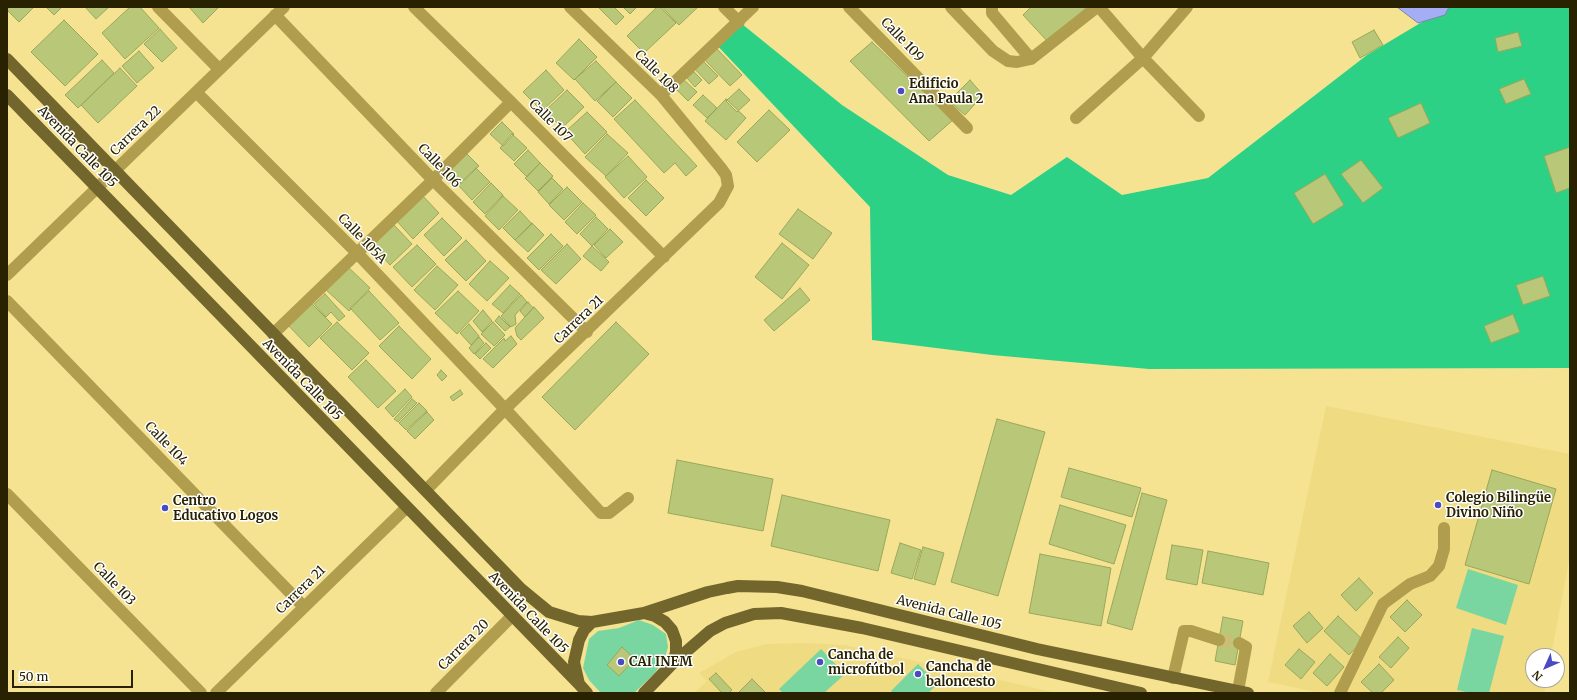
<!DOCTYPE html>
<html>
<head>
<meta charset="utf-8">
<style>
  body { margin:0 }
  #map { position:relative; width:1577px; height:700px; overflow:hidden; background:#f5e392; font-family:Merriweather,serif }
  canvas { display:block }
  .frame { position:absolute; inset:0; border:8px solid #292200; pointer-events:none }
  .north { position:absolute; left:1525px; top:648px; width:40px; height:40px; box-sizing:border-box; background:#fff; border:1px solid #a9a799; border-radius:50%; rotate:225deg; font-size:11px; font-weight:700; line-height:16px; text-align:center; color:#292200 }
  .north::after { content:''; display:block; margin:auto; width:14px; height:18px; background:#4a4bc1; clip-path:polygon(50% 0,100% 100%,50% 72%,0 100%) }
  .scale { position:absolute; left:12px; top:670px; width:121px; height:18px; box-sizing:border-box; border:2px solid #292200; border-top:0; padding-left:5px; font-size:12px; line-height:14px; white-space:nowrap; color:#292200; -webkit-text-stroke:3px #fff; paint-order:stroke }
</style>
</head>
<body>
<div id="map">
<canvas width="1577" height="700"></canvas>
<div class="frame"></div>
<div class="north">N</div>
<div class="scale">50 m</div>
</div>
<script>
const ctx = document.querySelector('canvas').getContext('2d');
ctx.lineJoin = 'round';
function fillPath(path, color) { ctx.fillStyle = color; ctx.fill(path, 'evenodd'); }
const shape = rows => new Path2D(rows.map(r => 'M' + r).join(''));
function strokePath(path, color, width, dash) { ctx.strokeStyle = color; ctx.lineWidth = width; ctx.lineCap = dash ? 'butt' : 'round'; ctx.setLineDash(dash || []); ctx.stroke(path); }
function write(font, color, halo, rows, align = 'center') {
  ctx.font = font + ' Merriweather,serif'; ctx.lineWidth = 3; ctx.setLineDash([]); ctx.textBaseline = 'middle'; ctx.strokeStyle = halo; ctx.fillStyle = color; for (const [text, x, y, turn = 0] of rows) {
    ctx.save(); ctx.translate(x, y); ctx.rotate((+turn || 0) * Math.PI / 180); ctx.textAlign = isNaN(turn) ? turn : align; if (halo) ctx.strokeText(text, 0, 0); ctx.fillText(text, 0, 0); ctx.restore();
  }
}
const built = shape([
  [1326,406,1570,454,1570,556,1551,656,1533,656,1533,680,1547,680,1544,693,1321,693,1268,682],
  [805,643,845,645,1057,693,694,693,707,681,699,673,736,652,767,644]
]);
const green = shape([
  [1468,569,1518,585,1506,625,1456,608],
  [639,620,653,625,666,634,668,647,664,660,654,674,634,693,600,692,589,680,583,668,589,639,598,631,619,628],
  [1472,628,1504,636,1489,693,1470,693,1457,690],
  [821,649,845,674,824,693,783,693,779,689],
  [918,664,938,684,928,693,893,693,891,691]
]);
const forest = shape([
  [1447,7,1570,7,1570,368,1149,369,992,355,872,340,870,207,712,40,742,24,842,105,948,175,1011,195,1067,157,1122,195,1208,178,1367,55]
]);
const water = shape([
  [1397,7,1449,7,1445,15,1418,23,1397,7]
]);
const building = shape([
  [9,7,34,7,19,22,7,10,9,7],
  [46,7,62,7,54,15,46,7],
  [85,7,109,7,96,19,85,7],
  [130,7,140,7,159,28,125,59,102,33,130,7],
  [189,7,219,7,203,23,189,7],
  [598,7,614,7,624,17,616,25,598,7],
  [623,7,637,7,630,14,623,7],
  [657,7,660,7,676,23,644,53,627,36,657,7],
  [662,7,698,7,679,25,662,7],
  [1031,7,1087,7,1049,43,1023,15,1031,7],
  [64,20,98,54,65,86,31,52,64,20],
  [160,29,177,48,162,62,144,44,160,29],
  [1374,30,1383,45,1360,58,1352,42,1374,30],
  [1518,32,1522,46,1498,52,1495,38,1518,32],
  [579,39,597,57,574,80,556,63,579,39],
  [872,42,953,120,929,141,850,61,872,42],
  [715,47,742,75,730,86,703,58,715,47],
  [139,51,154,68,137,83,122,66,139,51],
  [700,58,718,76,709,84,692,66,700,58],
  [102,60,114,73,78,108,65,95,102,60],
  [596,61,616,82,595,101,575,79,596,61],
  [120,68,137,86,98,123,81,105,120,68],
  [546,70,564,90,542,111,523,92,546,70],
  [694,72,702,80,695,87,687,78,694,72],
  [683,79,697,92,688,101,675,88,683,79],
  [1524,79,1531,94,1506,104,1499,89,1524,79],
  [970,80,983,95,965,115,949,101,970,80],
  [616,82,632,98,613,117,597,101,616,82],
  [739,89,750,100,737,112,726,101,739,89],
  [567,90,584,107,562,128,545,111,567,90],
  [703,95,717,108,707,118,693,105,703,95],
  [726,99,746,118,726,140,705,121,726,99],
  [635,100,697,166,686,176,675,163,664,173,614,119,635,100],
  [1421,103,1430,123,1398,138,1388,118,1421,103],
  [769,110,790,130,757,162,737,142,769,110],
  [587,112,607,132,585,154,565,132,587,112],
  [502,122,514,134,503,146,490,134,502,122],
  [512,134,527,148,514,161,500,148,512,134],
  [607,134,628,153,606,176,585,157,607,134],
  [1570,147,1570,188,1556,193,1544,156,1570,147],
  [528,150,540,163,527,177,514,164,528,150],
  [467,154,479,166,456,188,444,176,467,154],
  [628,156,647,177,624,198,605,177,628,156],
  [1361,160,1383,188,1363,203,1341,174,1361,160],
  [540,163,553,176,538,191,525,178,540,163],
  [476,168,490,182,472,200,458,185,476,168],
  [1325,174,1344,205,1313,224,1294,193,1325,174],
  [552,178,563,189,549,204,538,192,552,178],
  [646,180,664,198,646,216,628,198,646,180],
  [491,183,503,195,485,214,473,202,491,183],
  [567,187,582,202,564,220,549,205,567,187],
  [421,194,439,213,413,239,395,219,421,194],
  [503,196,518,210,499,230,485,216,503,196],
  [583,203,596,215,577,234,565,222,583,203],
  [798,209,832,233,813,259,779,234,798,209],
  [520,211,532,224,515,240,503,228,520,211],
  [596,217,608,229,592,246,580,234,596,217],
  [442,218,462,238,444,256,424,235,442,218],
  [532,223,544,235,528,252,515,240,532,223],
  [394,225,412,244,390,265,372,245,394,225],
  [610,229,623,242,606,258,594,245,610,229],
  [551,234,563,246,539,270,527,258,551,234],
  [466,240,486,261,466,281,445,260,466,240],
  [782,243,809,265,782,299,755,277,782,243],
  [567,244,581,259,556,284,541,270,567,244],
  [417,245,436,264,412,287,393,267,417,245],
  [592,246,609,262,601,271,583,256,592,246],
  [490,261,509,278,487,301,469,284,490,261],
  [346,265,370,288,349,311,324,288,346,265],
  [437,266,458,285,435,310,414,290,437,266],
  [1543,276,1550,296,1523,305,1516,285,1543,276],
  [510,285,520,294,503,313,492,304,510,285],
  [800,288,810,300,774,331,764,320,800,288],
  [369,291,399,323,380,340,350,308,369,291],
  [458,291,479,311,457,334,435,313,458,291],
  [325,294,345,316,339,321,331,312,326,317,314,304,325,294],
  [521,295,527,302,515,315,516,324,511,327,501,316,521,295],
  [309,301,332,324,309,347,286,323,309,301],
  [528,302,533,308,525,317,520,311,528,302],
  [534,307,544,318,521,340,517,336,515,328,534,307],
  [483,310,492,321,482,332,473,321,483,310],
  [1513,314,1520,332,1491,343,1484,326,1513,314],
  [499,316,510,327,505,331,495,321,499,316],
  [337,322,369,353,352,370,320,338,337,322],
  [493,322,505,335,494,346,481,334,493,322],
  [616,322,649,354,575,430,542,397,616,322],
  [469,324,479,336,471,345,460,333,469,324],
  [399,326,431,359,412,379,379,346,399,326],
  [511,336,517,344,493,368,483,359,504,338,505,341,511,336],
  [479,337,484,343,474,354,469,348,479,337],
  [486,343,491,348,480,359,475,354,486,343],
  [366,360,396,391,378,408,348,377,366,360],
  [441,370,447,376,442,381,437,375,441,370],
  [405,389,412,397,393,417,385,408,405,389],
  [460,390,463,394,453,401,450,397,460,390],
  [412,399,417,403,398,422,394,419,412,399],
  [419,403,427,411,406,430,399,423,419,403],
  [427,412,434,420,415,439,407,431,427,412],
  [997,419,1045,432,998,596,951,582,997,419],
  [677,460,773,479,763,531,668,513,677,460],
  [1069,468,1141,488,1132,517,1061,497,1069,468],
  [1492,470,1556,489,1529,584,1465,565,1492,470],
  [1142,493,1167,500,1132,630,1107,623,1142,493],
  [782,495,890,520,878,571,771,546,782,495],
  [1060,505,1126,525,1114,564,1049,544,1060,505],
  [900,543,921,550,912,579,891,573,900,543],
  [1172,545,1203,550,1197,585,1166,579,1172,545],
  [923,547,944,553,935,585,914,579,923,547],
  [1208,551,1269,563,1263,595,1202,583,1208,551],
  [1040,554,1111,568,1101,626,1029,613,1040,554],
  [1359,578,1373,593,1356,611,1341,595,1359,578],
  [1407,600,1422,615,1405,632,1390,617,1407,600],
  [1309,612,1323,628,1307,643,1293,626,1309,612],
  [1338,616,1363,640,1349,655,1324,631,1338,616],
  [1223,617,1243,621,1235,665,1215,661,1223,617],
  [1398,637,1409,648,1391,668,1379,657,1398,637],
  [622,647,635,659,619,676,607,665,622,647],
  [1299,649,1315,662,1301,679,1285,665,1299,649],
  [1330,654,1344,667,1327,686,1313,673,1330,654],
  [1379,664,1394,680,1381,693,1373,693,1361,682,1379,664],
  [716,673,732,690,729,693,722,693,709,679,716,673],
  [752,679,766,693,738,693,752,679]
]);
const minorTunnel = shape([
  [1219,640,1239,643]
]);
const minor = shape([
  [158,7,219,69],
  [414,7,511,102,664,257],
  [724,7,739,22],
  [849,7,967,128],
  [951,7,993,51,1008,61,1017,62,1031,59,1097,7],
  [992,7,992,13,1031,59],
  [1187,7,1143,58,1199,116],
  [275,15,433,180,587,332],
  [196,92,357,253,505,409,601,513,609,513,628,498],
  [661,95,753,7],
  [1076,118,1143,58,1099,7],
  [7,275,284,7],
  [7,301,304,607],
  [273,334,433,180,511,102],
  [426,490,505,409,719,203,728,186,726,175,721,168,661,95,570,7],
  [7,494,201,693],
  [1173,678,1184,631,1191,631,1219,640],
  [1238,691,1246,647,1239,643],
  [216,693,406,508],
  [436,693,511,617],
  [1340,693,1383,604,1410,584,1430,576,1439,566,1444,549,1444,528]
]);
const major = shape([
  [7,59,521,589,549,612,578,621,592,622],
  [7,95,579,684],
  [644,613,708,592,727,588,738,586,777,587,802,591,855,604,1037,649,1248,693],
  [673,663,710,631,725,623,754,614,781,613,862,628,1141,693],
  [587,693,579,684,574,662,579,640,584,630,592,622,644,613,655,616,665,622,672,630,676,641,676,652,673,663,644,693]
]);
const markers = [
  [901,91,4,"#4a4bc1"],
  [1438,505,4,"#4a4bc1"],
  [165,508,4,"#4a4bc1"],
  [621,662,4,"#4a4bc1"],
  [820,662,4,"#4a4bc1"],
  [918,674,4,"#4a4bc1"]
];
const streetNames = [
  ["Calle 109",902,40,46],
  ["Calle 108",656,72,45],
  ["Calle 107",550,121,45],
  ["Carrera 22",136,131,-44],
  ["Avenida Calle 105",77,147,46],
  ["Calle 106",439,166,46],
  ["Calle 105A",362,239,46],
  ["Carrera 21",579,320,-44],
  ["Avenida Calle 105",302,380,46],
  ["Calle 104",166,444,46],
  ["Calle 103",114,584,46],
  ["Carrera 21",301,590,-44],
  ["Avenida Calle 105",528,613,46],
  ["Avenida Calle 105",949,613,14],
  ["Carrera 20",464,645,-45]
];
const poiNames = [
  ["Edificio",909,84],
  ["Ana Paula 2",909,99],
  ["Colegio Bilingüe",1446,498],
  ["Divino Niño",1446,513],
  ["Centro",173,501],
  ["Educativo Logos",173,516],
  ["Cancha de",828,655],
  ["microfútbol",828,670],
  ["CAI INEM",629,662],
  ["Cancha de",926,667],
  ["baloncesto",926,682]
];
fillPath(built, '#efdb81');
fillPath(green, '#7ad6a1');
fillPath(forest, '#2cd185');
fillPath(water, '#a3aef4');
strokePath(water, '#7e84ab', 1);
fillPath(building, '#b9c779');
strokePath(building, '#9aa75a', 1);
strokePath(minorTunnel, '#ccbc75', 12, [12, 6]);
strokePath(minor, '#b09e4e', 12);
strokePath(major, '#72662d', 12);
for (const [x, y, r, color] of markers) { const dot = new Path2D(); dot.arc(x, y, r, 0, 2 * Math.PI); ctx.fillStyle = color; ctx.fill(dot); strokePath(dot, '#fff', 1.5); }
write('13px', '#292200', '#fff', streetNames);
write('bold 13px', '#292200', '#fff', poiNames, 'left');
</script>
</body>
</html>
